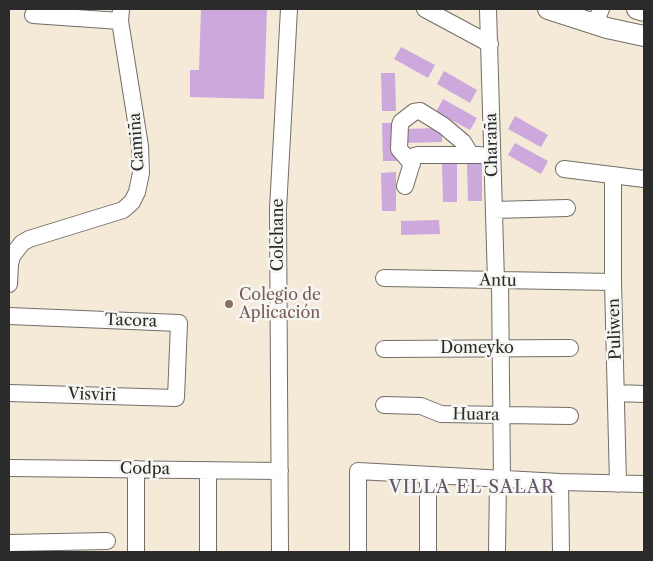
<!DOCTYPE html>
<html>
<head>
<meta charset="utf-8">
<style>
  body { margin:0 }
  #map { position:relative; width:653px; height:561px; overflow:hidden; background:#f5e9d8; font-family:"Libre Caslon Text",serif }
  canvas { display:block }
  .frame { position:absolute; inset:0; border:10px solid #2b2b2b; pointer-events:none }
</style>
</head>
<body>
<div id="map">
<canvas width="653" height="561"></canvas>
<div class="frame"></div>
</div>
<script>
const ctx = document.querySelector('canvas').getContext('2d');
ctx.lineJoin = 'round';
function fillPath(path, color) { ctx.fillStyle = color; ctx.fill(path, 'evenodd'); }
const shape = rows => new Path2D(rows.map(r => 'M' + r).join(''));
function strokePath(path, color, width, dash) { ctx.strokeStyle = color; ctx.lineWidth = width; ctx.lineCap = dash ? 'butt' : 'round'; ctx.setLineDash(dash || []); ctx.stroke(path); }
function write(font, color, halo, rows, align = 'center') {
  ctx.font = font + ' "Libre Caslon Text",serif'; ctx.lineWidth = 5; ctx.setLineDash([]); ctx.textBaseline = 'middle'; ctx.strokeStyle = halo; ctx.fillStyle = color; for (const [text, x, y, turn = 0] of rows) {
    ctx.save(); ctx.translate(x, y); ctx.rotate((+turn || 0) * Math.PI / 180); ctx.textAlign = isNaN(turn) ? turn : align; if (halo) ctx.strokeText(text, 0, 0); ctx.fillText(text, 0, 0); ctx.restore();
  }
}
const building = shape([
  [201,9,267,9,264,99,190,97,190,70,199,70],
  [401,47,435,65,428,78,394,59],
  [444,71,477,90,470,103,437,84],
  [381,73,395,73,396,111,382,111],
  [443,99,477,118,470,130,436,112],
  [515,116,548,135,541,147,508,129],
  [382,123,396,123,397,161,383,161],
  [442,128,442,142,404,143,404,129],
  [515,143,548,161,541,174,508,155],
  [457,163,457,202,443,202,442,164],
  [467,163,482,163,482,201,468,201],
  [396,172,396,211,382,211,381,173],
  [439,220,440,234,401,235,401,221]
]);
const minor = shape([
  [425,9,490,44],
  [488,9,496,281],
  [599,14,601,9],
  [33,15,120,21],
  [412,164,399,149,400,125,401,122,414,112,420,111,444,126,463,142,471,155],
  [564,169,644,179],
  [613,175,613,282,618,484],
  [405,186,414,156,418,155,480,155],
  [494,210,567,208],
  [384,278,613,282],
  [500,281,502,479],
  [9,284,10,264,12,256,22,243,29,239,123,210,132,202,137,192,141,173,140,146,120,21,121,9],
  [9,316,179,323,176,398,9,393],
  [384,349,570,348],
  [616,393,644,394],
  [384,405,421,406,441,414,570,416],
  [9,468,280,471],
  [560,482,561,552],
  [9,543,107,541],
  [136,552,136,469],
  [208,552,208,470],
  [280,552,278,209,289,9],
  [358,552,358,471,560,482,644,484],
  [428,552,428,475],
  [497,552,498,479]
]);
const major = shape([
  [548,9,607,28,644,36],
  [637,9,644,11]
]);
const markers = [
  [229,304,5,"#8d6e63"]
];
const streetNames = [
  ["Camiña",137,142,-94],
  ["Charaña",492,145,-91],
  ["Colchane",278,235,-90],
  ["Antu",498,281,1],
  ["Tacora",131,321,2],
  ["Puliwen",615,329,-92],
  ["Domeyko",477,348],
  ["Visviri",92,395,2],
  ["Huara",476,415,1],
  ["Codpa",145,469,1]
];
const educationNames = [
  ["Colegio de",239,295],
  ["Aplicación",239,313]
];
const neighbourhoodNames = [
  ["VILLA EL SALAR",472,488]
];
fillPath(building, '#cca8dd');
strokePath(minor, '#726e68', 18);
strokePath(major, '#726e68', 22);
strokePath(minor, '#fff', 16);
strokePath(major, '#fff', 20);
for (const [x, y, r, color] of markers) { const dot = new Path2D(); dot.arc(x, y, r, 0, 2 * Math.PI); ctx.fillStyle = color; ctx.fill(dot); strokePath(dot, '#f6f6f2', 2); }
write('16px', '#2b2b2b', '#f6f6f2', streetNames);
write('16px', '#785e54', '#f6f6f2', educationNames, 'left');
ctx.letterSpacing = '1px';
write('18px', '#635769', '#f6f6f2', neighbourhoodNames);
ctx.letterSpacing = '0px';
</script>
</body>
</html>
